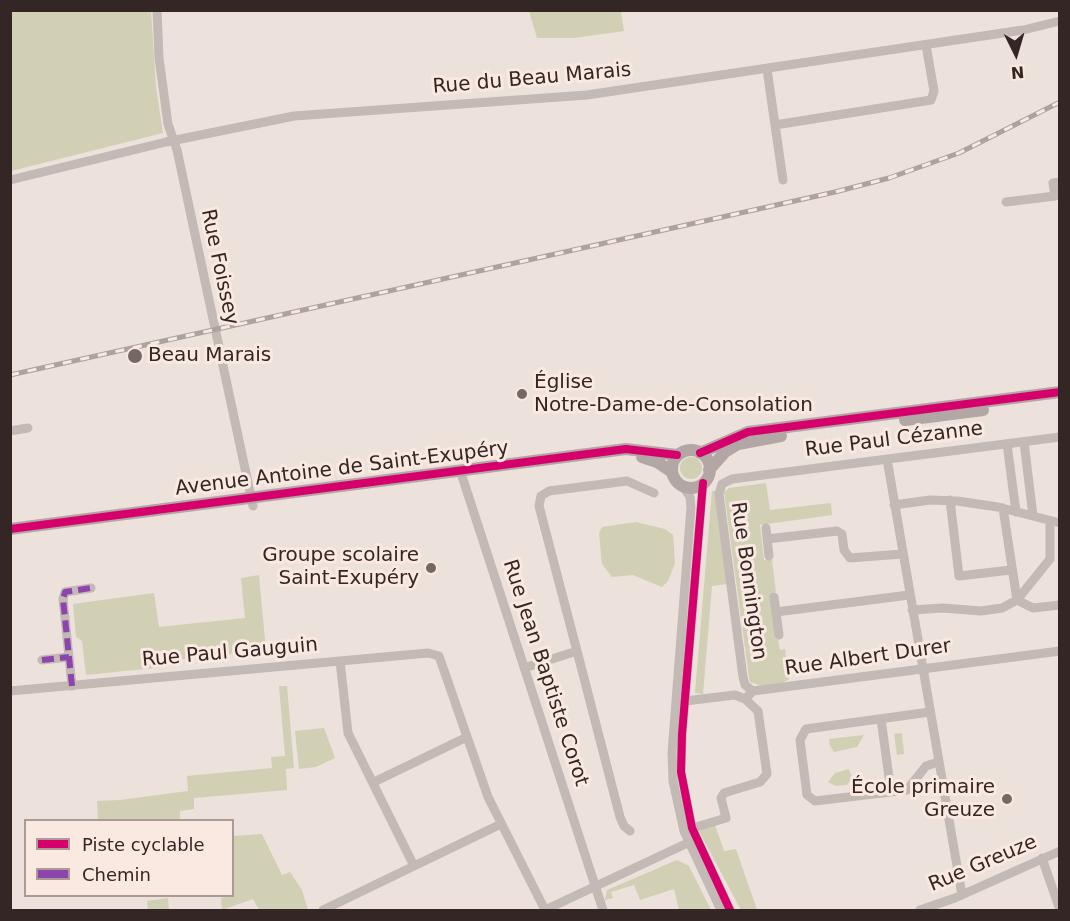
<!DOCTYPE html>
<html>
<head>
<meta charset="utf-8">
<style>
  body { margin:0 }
  #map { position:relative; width:1070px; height:921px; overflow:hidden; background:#ece1db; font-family:"DejaVu Sans",sans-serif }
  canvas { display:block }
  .frame { position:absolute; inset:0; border:12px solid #332624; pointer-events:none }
  .legend { position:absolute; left:24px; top:819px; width:210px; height:78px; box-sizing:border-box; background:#fae9e1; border:2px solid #aa9b95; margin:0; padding:8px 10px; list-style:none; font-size:18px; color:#332624 }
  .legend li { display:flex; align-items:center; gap:12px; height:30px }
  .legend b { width:30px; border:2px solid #aa9b95 }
  .north { position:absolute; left:986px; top:24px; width:60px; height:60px; -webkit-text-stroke:4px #fae9e1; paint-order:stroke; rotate:175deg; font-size:16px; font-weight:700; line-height:24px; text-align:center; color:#332624 }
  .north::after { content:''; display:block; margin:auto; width:21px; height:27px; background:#332624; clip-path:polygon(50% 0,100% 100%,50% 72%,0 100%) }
</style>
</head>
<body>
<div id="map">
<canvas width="1070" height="921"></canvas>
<div class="frame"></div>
<ul class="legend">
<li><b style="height:8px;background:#d6006c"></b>Piste cyclable</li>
<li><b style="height:8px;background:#8e44ad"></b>Chemin</li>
</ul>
<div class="north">N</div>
</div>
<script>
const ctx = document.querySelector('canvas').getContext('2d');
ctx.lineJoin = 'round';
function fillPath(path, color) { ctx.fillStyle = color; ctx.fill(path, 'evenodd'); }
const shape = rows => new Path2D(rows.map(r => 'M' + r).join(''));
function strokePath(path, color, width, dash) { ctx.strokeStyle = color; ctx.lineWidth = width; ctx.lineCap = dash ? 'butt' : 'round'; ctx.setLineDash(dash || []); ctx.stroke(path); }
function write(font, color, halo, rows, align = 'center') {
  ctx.font = font + ' "DejaVu Sans",sans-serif'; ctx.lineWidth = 6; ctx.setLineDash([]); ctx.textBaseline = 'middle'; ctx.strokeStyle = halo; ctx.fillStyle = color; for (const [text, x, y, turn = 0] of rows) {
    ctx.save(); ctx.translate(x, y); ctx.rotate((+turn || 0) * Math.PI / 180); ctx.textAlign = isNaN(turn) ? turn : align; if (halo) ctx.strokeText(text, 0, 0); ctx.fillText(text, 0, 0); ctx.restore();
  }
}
const green = shape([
  [10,11,151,11,156,87,163,133,11,171],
  [529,11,621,11,624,31,574,38,537,38],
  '680 468a11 11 0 1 1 22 0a11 11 0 1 1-22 0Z',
  [766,483,770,510,831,503,832,515,760,525,764,560,772,560,776,592,770,594,776,639,778,639,780,650,785,649,789,679,781,684,762,686,750,682,749,677,724,492,729,488],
  [712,491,716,491,727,584,712,586,703,694,695,693],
  [636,522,665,529,673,535,675,563,668,581,662,587,633,575,612,577,602,564,599,533,602,527],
  [259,575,266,650,163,661,164,667,86,675,82,641,76,637,73,604,154,593,159,627,245,618,241,578],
  [279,686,287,686,294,768,286,769,287,790,194,798,194,809,180,811,180,820,98,820,97,801,120,800,188,791,187,776,272,768,271,757,285,756],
  [324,728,335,758,316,767,299,769,295,731],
  [902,733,904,754,897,755,894,734],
  [864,735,857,747,834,752,830,746,829,739],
  [849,769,852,778,847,785,836,786,828,782,835,773],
  [715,825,724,851,736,849,757,910,741,910,699,831],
  [262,834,282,875,290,872,302,890,308,910,259,910,253,899,222,910,221,898,232,896,233,836],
  [677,860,689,866,711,910,679,910,674,889,640,900,634,885,611,892,613,898,605,900,607,890],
  [168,898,169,910,148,910,147,901]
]);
const minor = shape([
  [157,10,159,58,168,124,177,150,253,506],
  [767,69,775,125,931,100,934,91,926,45],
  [775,125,783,180],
  [10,180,166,142,294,116,587,95,1023,30,1060,21],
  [1006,202,1055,196,1053,183,1060,182],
  [10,431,28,428],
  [1024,442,1033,516],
  [1007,444,1016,512],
  [887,459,962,895],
  [460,470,603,910],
  [703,483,682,734,681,772,692,828,730,910],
  [683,486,690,497,691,507,672,753,673,781,684,831,721,910],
  [950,500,959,576,1011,570],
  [894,505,930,500,957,501,998,507,1060,523],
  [1003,508,1017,600,1033,608,1060,605],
  [766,528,769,556],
  [767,539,837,531,842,534,844,550,850,558,902,554],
  [774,597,779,635],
  [912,610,943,608,981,611,1002,608,1017,600,1050,559,1050,521],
  [776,612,909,595],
  [577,651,620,817,624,826,630,831],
  [42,660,69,657],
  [340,661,428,653,439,656,488,797,545,910],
  [524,668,577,651,539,506,541,496,549,491,627,481,654,493],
  [72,686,63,599,65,592,91,588],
  [10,691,340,661,348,733,414,866],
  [753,691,745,685,743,677,719,494,722,484,732,479,1060,437],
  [685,701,735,695,745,699,753,691,1060,651],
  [930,712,806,729,800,740,807,795,815,801,907,790,926,766,938,762],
  [881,719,891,792],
  [374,782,467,737],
  [686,830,726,818,721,798,724,793,760,782,767,774,758,711,745,699],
  [1042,858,1060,910],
  [323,910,501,824],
  [545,910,694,840],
  [920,910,955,898,1060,851]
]);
const major = shape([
  [905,420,983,410],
  '672 469a19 19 0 1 1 38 0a19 19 0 1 1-38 0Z',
  [700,453,748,432,1060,392],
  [642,457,657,462,672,472],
  [709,470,725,452,738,444,781,436],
  [10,529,626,449,677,455]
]);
const rail = shape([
  [10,375,835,192,889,178,959,153,1060,102]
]);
const quiet = shape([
  [42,660,69,657],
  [72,686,63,599,65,592,91,588]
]);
const cycleway = shape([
  [700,453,748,432,1060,392],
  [703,483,682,734,681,772,692,828,730,910],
  [10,529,626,449,677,455]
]);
const markers = [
  [135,356,8,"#746764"],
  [522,394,6,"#746764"],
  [431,568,6,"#746764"],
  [1007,799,6,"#746764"]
];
const streetNames = [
  ["Rue du Beau Marais",532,79,-5],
  ["Rue Foissey",219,267,78],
  ["Rue Paul Cézanne",894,440,-7],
  ["Avenue Antoine de Saint-Exupéry",342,469,-7],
  ["Rue Bonnington",748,581,82],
  ["Rue Paul Gauguin",230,653,-5],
  ["Rue Albert Durer",868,658,-8],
  ["Rue Jean Baptiste Corot",545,673,72],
  ["Rue Greuze",983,864,-23]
];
const poiNames = [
  ["Beau Marais",148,356],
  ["Église",534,383],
  ["Notre-Dame-de-Consolation",534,406],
  ["Groupe scolaire",419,556,"right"],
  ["Saint-Exupéry",419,579,"right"],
  ["École primaire",995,788,"right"],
  ["Greuze",995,811,"right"]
];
fillPath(green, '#d1cfb4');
strokePath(minor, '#c3b9b5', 9);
strokePath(major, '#b2a7a4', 12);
strokePath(rail, '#aca29f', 5);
strokePath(rail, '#fae9e1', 3, [9]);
strokePath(quiet, '#8e44ad', 6, [12, 6]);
strokePath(cycleway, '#d6006c', 8);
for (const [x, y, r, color] of markers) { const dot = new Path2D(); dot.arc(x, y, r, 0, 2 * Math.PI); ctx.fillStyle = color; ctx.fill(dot); strokePath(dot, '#fae9e1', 2); }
write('20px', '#332624', '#fae9e1', streetNames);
write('20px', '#332624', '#fae9e1', poiNames, 'left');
</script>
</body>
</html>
